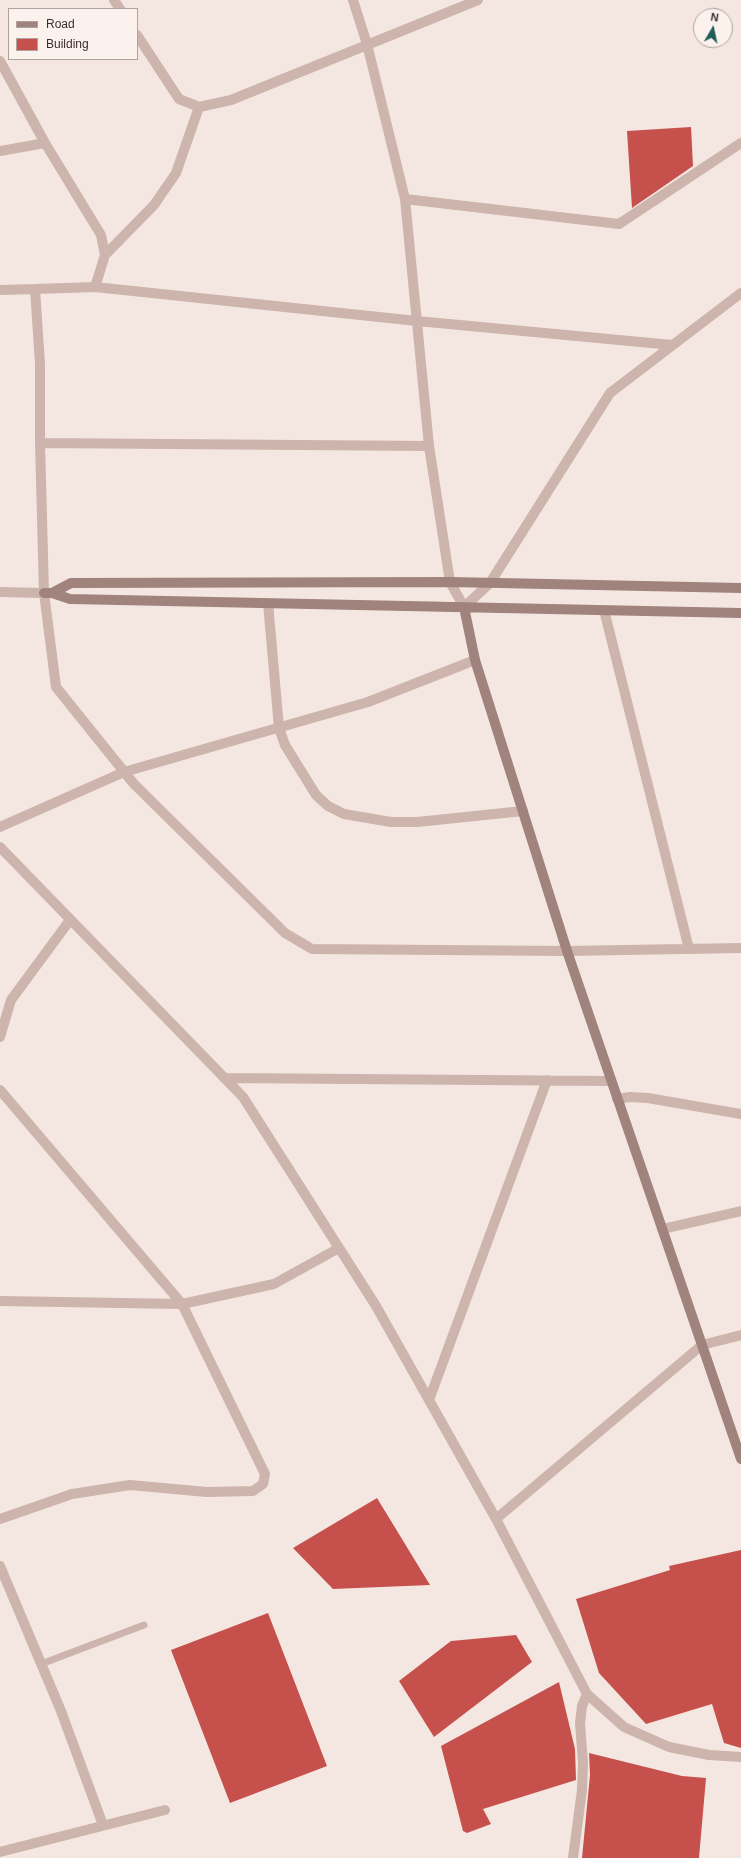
<!DOCTYPE html>
<html>
<head>
<meta charset="utf-8">
<style>
  body { margin:0 }
  #map { position:relative; width:741px; height:1858px; overflow:hidden; background:#f4e7e1; font-family:Helvetica,sans-serif }
  canvas { display:block }
  .legend { position:absolute; left:8px; top:8px; width:130px; height:52px; box-sizing:border-box; background:#fbf2ee; border:1px solid #aea3a0; margin:0; padding:5px 7px; list-style:none; font-size:12px; color:#3b2d2b }
  .legend li { display:flex; align-items:center; gap:8px; height:20px }
  .legend b { width:20px; border:1px solid #aea3a0 }
  .north { position:absolute; left:693px; top:8px; width:40px; height:40px; box-sizing:border-box; background:#fbf2ee; border:1px solid #aea3a0; border-radius:50%; rotate:9deg; font-size:11px; font-weight:700; line-height:16px; text-align:center; color:#3b2d2b }
  .north::after { content:''; display:block; margin:auto; width:14px; height:18px; background:#205d55; clip-path:polygon(50% 0,100% 100%,50% 72%,0 100%) }
</style>
</head>
<body>
<div id="map">
<canvas width="741" height="1858"></canvas>
<ul class="legend">
<li><b style="height:5px;background:#a0837d"></b>Road</li>
<li><b style="height:11px;background:#c6514c"></b>Building</li>
</ul>
<div class="north">N</div>
</div>
<script>
const ctx = document.querySelector('canvas').getContext('2d');
ctx.lineJoin = 'round';
function fillPath(path, color) { ctx.fillStyle = color; ctx.fill(path, 'evenodd'); }
const shape = rows => new Path2D(rows.map(r => 'M' + r).join(''));
function strokePath(path, color, width, dash) { ctx.strokeStyle = color; ctx.lineWidth = width; ctx.lineCap = dash ? 'butt' : 'round'; ctx.setLineDash(dash || []); ctx.stroke(path); }
const building = shape([
  [691,127,693,166,632,208,627,131],
  [377,1498,430,1585,333,1589,293,1548],
  [741,1550,741,1748,724,1743,712,1704,646,1724,599,1673,576,1599,670,1570,669,1566],
  [268,1613,327,1766,230,1803,171,1650],
  [516,1635,532,1662,434,1737,399,1681,451,1641],
  [559,1682,575,1749,576,1780,483,1809,491,1824,467,1833,463,1831,441,1746],
  [589,1753,682,1776,706,1778,699,1858,582,1858,590,1775]
]);
const lane = shape([
  [41,1664,144,1625]
]);
const street = shape([
  [114,0,120,9],
  [353,0,367,44,405,199,429,446,450,582,464,607,490,583,610,393,741,293],
  [137,35,179,99,199,107,231,100,478,0],
  [0,61,45,143,101,235,105,255,95,287],
  [0,151,45,143],
  [405,199,619,224,741,143],
  [105,255,154,205,176,173,199,107],
  [35,289,95,287,417,321,672,345],
  [0,290,35,289,40,364,40,443,44,593,56,687,134,784,285,933,312,949,567,951,741,948],
  [40,443,429,446],
  [0,592,44,593],
  [268,603,279,728,285,745,316,795,328,806,344,814,391,822,417,822,523,811],
  [604,610,689,949],
  [0,827,124,772,368,702,475,660],
  [0,847,243,1097,376,1306,496,1519,587,1694,624,1727,669,1747,709,1755,741,1757],
  [0,1037,11,1000,70,920],
  [224,1078,611,1081],
  [0,1090,182,1304,265,1474,263,1484,253,1491,207,1492,130,1485,72,1494,0,1519],
  [617,1099,630,1097,648,1098,741,1114],
  [662,1229,741,1211],
  [0,1301,182,1304,274,1284,339,1248],
  [429,1400,547,1080],
  [496,1519,702,1345,741,1335],
  [0,1566,61,1711,103,1825],
  [0,1852,165,1810],
  [573,1858,582,1790,583,1763,580,1723,582,1706,587,1694]
]);
const secondary = shape([
  [44,593,52,593,70,599,741,613],
  [52,593,71,583,450,582,741,588],
  [464,607,475,660,567,951,741,1459]
]);
fillPath(building, '#c6514c');
strokePath(lane, '#cdb4ac', 7);
strokePath(street, '#cdb4ac', 10);
strokePath(secondary, '#a0837d', 10);
</script>
</body>
</html>
